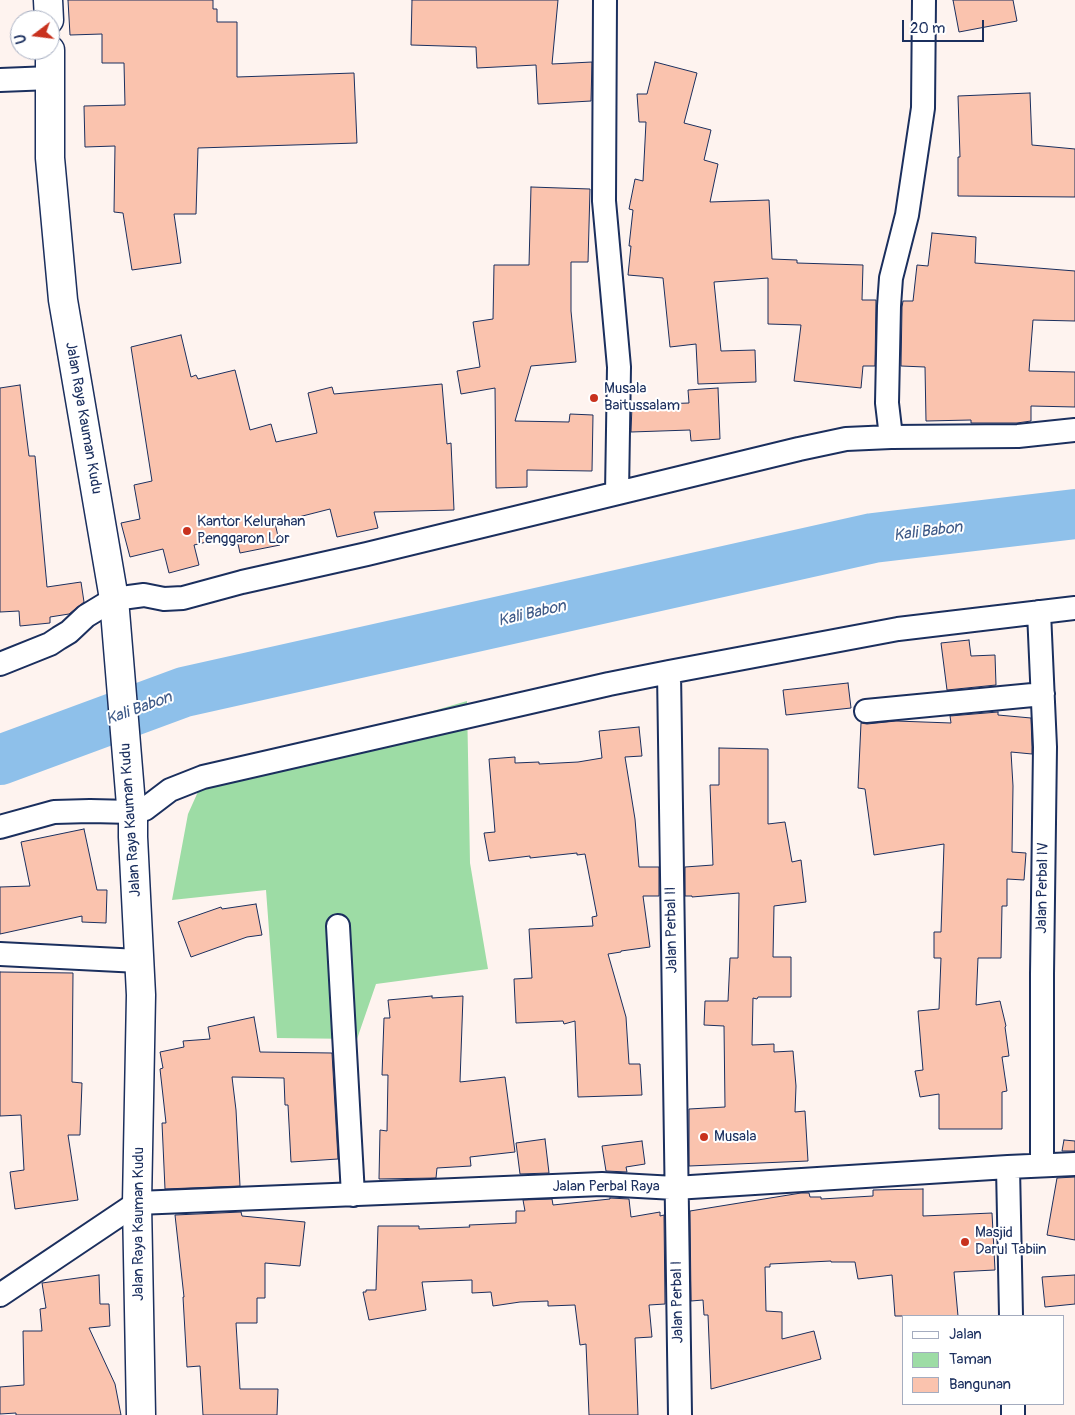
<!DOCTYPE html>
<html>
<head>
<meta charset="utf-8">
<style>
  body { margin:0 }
  #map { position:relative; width:1075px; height:1415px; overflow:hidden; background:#fef3ef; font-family:Pangolin,sans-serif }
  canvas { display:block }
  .legend { position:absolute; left:902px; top:1315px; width:162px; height:90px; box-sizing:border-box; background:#fff; border:1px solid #a4acbf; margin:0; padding:6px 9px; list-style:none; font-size:15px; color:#1b2f5e }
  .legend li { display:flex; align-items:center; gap:10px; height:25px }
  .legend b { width:25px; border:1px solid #a4acbf }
  .north { position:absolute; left:10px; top:10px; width:50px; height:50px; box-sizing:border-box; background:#fff; border:1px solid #a4acbf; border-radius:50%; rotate:255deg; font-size:14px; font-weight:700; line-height:20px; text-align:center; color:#1b2f5e }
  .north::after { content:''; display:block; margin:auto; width:18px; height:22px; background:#c8321e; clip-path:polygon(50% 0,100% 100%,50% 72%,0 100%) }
  .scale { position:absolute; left:902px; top:20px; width:82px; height:22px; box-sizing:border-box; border:2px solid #1b2f5e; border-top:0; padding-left:6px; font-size:15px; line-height:18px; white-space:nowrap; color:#1b2f5e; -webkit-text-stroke:4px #fff; paint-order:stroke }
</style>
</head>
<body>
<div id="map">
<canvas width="1075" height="1415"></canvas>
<ul class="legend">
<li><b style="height:6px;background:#fff"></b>Jalan</li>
<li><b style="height:14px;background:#9ddca5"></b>Taman</li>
<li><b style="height:14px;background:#fac3ae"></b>Bangunan</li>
</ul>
<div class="north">U</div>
<div class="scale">20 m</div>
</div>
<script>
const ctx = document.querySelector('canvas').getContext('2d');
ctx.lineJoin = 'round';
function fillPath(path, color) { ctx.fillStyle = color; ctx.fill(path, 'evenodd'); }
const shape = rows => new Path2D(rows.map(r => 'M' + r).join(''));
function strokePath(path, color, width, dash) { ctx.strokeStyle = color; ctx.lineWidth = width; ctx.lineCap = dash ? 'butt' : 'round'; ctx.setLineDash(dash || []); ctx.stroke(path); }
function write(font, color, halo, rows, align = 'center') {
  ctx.font = font + ' Pangolin,sans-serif'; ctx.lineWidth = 4; ctx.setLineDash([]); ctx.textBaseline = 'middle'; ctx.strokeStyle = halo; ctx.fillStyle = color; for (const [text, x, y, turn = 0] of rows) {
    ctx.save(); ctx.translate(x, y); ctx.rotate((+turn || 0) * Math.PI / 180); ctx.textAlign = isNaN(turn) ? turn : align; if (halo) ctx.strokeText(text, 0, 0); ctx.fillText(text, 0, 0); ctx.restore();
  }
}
const green = shape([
  [467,701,470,863,488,969,376,984,357,1039,277,1038,266,890,172,900,188,814,210,765,433,711]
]);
const river = shape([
  [0,760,184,692,873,538,1075,514]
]);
const building = shape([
  [68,0,213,0,213,9,217,9,217,22,237,22,237,77,354,73,357,143,198,148,196,214,174,214,181,263,132,270,123,213,114,212,115,146,85,147,84,106,125,105,124,63,102,63,102,34,70,35,68,0],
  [412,0,558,0,552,64,592,62,591,101,538,104,536,65,477,68,476,47,411,45,412,0],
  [953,0,1013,0,1017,21,959,32,953,0],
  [655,62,697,73,684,123,711,130,704,160,718,164,710,202,769,200,772,259,797,260,797,263,863,265,862,300,876,300,875,366,863,366,861,388,794,381,801,325,768,324,768,278,714,282,721,351,755,350,756,382,698,384,696,344,670,347,663,278,628,275,631,246,629,246,633,210,629,209,635,179,643,181,646,122,639,122,637,94,647,94,655,62],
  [1030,93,1032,145,1075,149,1075,197,958,196,958,157,960,157,958,96,1030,93],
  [531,187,590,189,588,262,571,262,571,311,576,362,531,366,515,421,569,422,570,414,593,415,592,471,527,470,527,487,496,488,495,388,461,394,457,371,480,367,473,322,493,319,494,265,529,265,531,187],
  [932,233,976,237,975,263,1075,271,1075,321,1033,320,1029,371,1075,372,1075,407,1031,406,1031,421,1017,423,971,423,971,420,926,421,925,367,901,366,902,307,903,301,913,301,917,265,928,266,932,233],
  [181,335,191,377,196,375,198,379,235,370,250,430,271,424,276,442,317,433,308,393,332,387,334,394,442,384,447,444,451,443,454,510,374,512,378,528,337,537,330,509,275,523,280,545,240,553,236,535,194,545,199,565,169,573,163,549,130,557,121,523,140,519,134,485,152,481,131,347,181,335],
  [20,385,29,456,35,456,47,587,81,582,84,602,69,614,50,617,50,623,20,626,19,611,0,612,0,388,20,385],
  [718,388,720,439,691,441,690,430,631,432,632,405,689,403,688,390,718,388],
  [969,640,971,656,995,655,996,685,947,690,941,643,969,640],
  [848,683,851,708,786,715,783,690,848,683],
  [998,712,998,715,1031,718,1032,747,1032,754,1011,752,1013,786,1012,852,1026,853,1024,880,1007,879,1007,906,1002,906,1001,958,978,958,976,1005,1000,1001,1006,1026,1005,1027,1009,1056,1002,1057,1007,1091,1002,1092,1002,1129,939,1129,939,1094,920,1097,915,1071,923,1070,918,1011,939,1009,941,958,934,958,934,932,941,932,944,844,874,855,865,789,858,788,861,723,867,724,896,721,951,723,950,716,998,712],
  [639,727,642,756,625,757,635,819,639,867,659,867,659,896,643,896,650,947,621,951,621,952,608,954,626,1017,629,1064,640,1064,642,1095,578,1097,575,1021,564,1024,563,1021,516,1023,514,979,532,978,529,929,593,926,592,917,597,916,585,854,577,855,577,853,530,858,530,856,489,861,484,833,495,832,489,759,515,757,515,763,539,762,539,764,578,762,602,758,599,731,639,727],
  [719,748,768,749,768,824,785,822,792,862,801,860,806,902,774,906,773,957,791,957,791,997,758,997,757,999,753,998,752,1045,774,1044,774,1052,793,1051,796,1086,795,1112,805,1111,808,1161,689,1166,689,1109,725,1107,724,1026,704,1025,705,1001,728,1001,730,958,738,958,739,893,692,897,692,896,685,896,685,867,713,865,710,785,719,785,719,748],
  [84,829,97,890,107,890,106,923,82,922,82,916,0,934,0,887,30,886,21,842,84,829],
  [256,904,262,935,247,937,191,957,178,922,221,907,222,909,256,904],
  [0,972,73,973,72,1082,82,1083,80,1135,68,1135,78,1200,15,1209,10,1172,24,1170,21,1115,0,1116,0,972],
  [432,996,432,998,463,996,460,1082,505,1077,515,1152,470,1157,471,1166,437,1168,436,1178,379,1179,380,1130,387,1131,388,1075,382,1075,384,1018,390,1018,388,1000,432,996],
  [254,1017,260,1052,332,1053,338,1159,291,1162,288,1105,285,1105,284,1078,232,1077,236,1110,240,1186,165,1189,162,1123,166,1123,160,1069,163,1068,160,1052,184,1047,183,1041,210,1039,208,1027,254,1017],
  [545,1139,549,1173,520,1174,516,1143,545,1139],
  [1064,1140,1075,1141,1075,1151,1062,1151,1064,1140],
  [642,1141,645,1164,626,1167,627,1172,606,1171,602,1146,642,1141],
  [1075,1177,1075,1240,1047,1235,1057,1178,1075,1177],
  [923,1189,923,1216,992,1213,995,1270,954,1272,958,1316,895,1316,892,1275,858,1279,855,1262,831,1262,831,1261,770,1264,770,1267,765,1267,766,1311,782,1312,782,1339,814,1331,821,1359,711,1389,708,1315,704,1315,703,1300,691,1301,690,1211,801,1193,809,1193,810,1197,821,1197,821,1199,873,1196,873,1190,923,1189],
  [610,1198,629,1199,631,1217,660,1212,660,1216,664,1215,665,1304,649,1305,652,1337,635,1338,638,1415,589,1415,586,1344,580,1345,575,1305,548,1306,548,1301,520,1302,493,1306,491,1292,472,1293,472,1280,422,1282,426,1310,369,1320,363,1292,366,1292,366,1290,376,1290,378,1226,419,1226,419,1229,470,1227,469,1225,516,1223,516,1211,525,1211,523,1200,552,1199,553,1205,610,1199,610,1198],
  [241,1212,242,1216,305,1222,300,1266,265,1263,265,1298,257,1298,257,1323,236,1323,240,1389,278,1389,277,1415,203,1415,200,1366,187,1367,183,1297,184,1297,175,1215,241,1212],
  [99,1275,100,1304,109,1304,110,1326,89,1328,115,1384,121,1415,16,1415,16,1413,0,1414,0,1387,24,1385,23,1331,42,1331,40,1309,46,1308,42,1283,99,1275],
  [1075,1275,1075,1304,1045,1307,1042,1277,1075,1275]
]);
const minor = shape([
  [605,0,604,201,619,367,617,493],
  [0,80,51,78],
  [891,437,887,403,889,306,891,278,907,215,923,108,924,0],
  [1039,612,1045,747,1042,974,1042,1165],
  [0,664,50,644,59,638,69,632,86,616,114,599,144,595,164,599,183,598,242,582,367,554,799,449,846,439,891,437,1018,436,1075,430],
  [669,672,680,1415],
  [866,711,1043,694],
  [0,827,54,812,90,811,133,812,145,809,170,790,203,777,609,684,669,672,898,629,1075,608],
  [338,926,353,1195],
  [0,954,139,961],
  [1008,1167,1011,1316],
  [0,1295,137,1203,602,1184,675,1188,1008,1167,1075,1164],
  [1013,1404,1013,1415]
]);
const tertiary = shape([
  [48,0,49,20],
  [50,50,50,158,63,300,114,599,131,805,133,812,133,837,141,995,137,1203,141,1415]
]);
const markers = [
  [594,398,5,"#c8321e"],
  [187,531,5,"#c8321e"],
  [704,1137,5,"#c8321e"],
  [965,1242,5,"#c8321e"]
];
const poiNames = [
  ["Musala",604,389],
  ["Baitussalam",604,406],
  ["Kantor Kelurahan",197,522],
  ["Penggaron Lor",197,539],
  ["Musala",714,1137],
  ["Masjid",975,1233],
  ["Darul Tabiin",975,1250]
];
const streetNames = [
  ["Jalan Raya Kauman Kudu",83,418,80],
  ["Jalan Raya Kauman Kudu",131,820,-94],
  ["Jalan Perbal IV",1043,888,-89],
  ["Jalan Perbal II",672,930,-91],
  ["Jalan Perbal Raya",606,1187],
  ["Jalan Raya Kauman Kudu",139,1224,-90],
  ["Jalan Perbal I",678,1302,-91]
];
const waterNames = [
  ["Kali Babon",928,532,-7],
  ["Kali Babon",532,614,-13],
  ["Kali Babon",139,709,-20]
];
fillPath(green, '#9ddca5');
strokePath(river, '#8ec0ea', 50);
fillPath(building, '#fac3ae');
strokePath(building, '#1b2f5e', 1);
strokePath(minor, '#1b2f5e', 26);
strokePath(tertiary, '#1b2f5e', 31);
strokePath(minor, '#fff', 22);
strokePath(tertiary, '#fff', 28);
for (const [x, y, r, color] of markers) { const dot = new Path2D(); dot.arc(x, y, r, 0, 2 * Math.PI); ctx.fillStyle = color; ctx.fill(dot); strokePath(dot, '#fff', 2); }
write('15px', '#1b2f5e', '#fff', poiNames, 'left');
write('15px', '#1b2f5e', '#fff', streetNames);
write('italic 16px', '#3e5a88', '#fff', waterNames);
</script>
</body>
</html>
